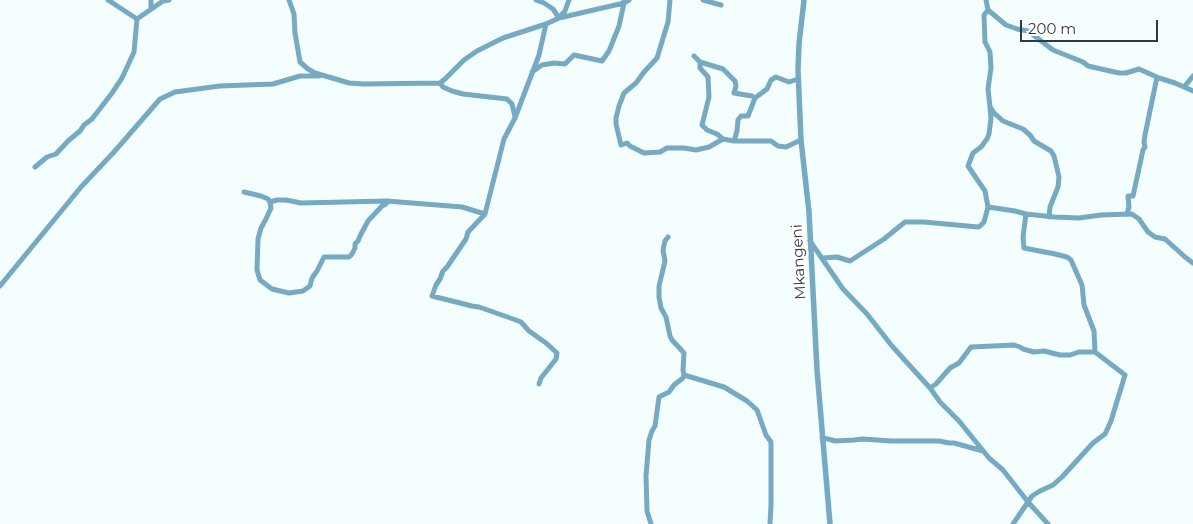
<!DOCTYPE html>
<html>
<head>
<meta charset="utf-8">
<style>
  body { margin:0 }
  #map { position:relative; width:1193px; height:524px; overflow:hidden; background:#f4fefe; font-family:Montserrat,sans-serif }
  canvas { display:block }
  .scale { position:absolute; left:1020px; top:20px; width:138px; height:22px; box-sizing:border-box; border:2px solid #323b3c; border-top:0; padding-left:6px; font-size:15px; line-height:18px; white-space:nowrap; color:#323b3c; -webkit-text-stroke:4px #fff; paint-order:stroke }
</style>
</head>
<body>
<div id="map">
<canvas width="1193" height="524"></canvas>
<div class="scale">200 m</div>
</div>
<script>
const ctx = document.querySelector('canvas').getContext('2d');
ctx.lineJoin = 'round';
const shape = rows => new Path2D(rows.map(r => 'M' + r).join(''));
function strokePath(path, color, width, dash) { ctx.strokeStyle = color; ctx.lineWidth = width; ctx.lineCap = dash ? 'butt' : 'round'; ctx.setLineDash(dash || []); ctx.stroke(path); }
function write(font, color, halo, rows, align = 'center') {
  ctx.font = font + ' Montserrat,sans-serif'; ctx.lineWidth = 5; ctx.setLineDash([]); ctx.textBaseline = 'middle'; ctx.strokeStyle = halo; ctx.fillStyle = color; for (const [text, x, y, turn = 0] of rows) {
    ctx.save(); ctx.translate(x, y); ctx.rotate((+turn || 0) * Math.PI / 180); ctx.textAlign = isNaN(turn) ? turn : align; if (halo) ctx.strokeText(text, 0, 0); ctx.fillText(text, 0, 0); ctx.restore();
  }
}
const minor = shape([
  [108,0,137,19],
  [151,0,151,9],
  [289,0,294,14,295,33,300,62,308,69,315,73,349,83,364,84,440,83,445,79,464,60,477,51,503,38,546,24,559,18,624,3,629,0],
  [536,0,544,3,553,9,559,18,565,11,569,0],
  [670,0,668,22,657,58,644,72,636,83,624,93,619,106,616,118,616,124,621,145,627,143,630,146,644,153,660,152,667,148,684,148,696,150,709,147,723,139,734,141,771,141,778,146,786,147,788,146,801,140],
  [703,0,721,5],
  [986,0,988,10,1006,25,1017,29,1028,31,1053,50,1083,62,1088,66,1119,73,1126,73,1139,69,1159,78,1175,83,1193,91],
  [988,10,984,15,985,42,990,52,991,68,988,89,990,107,994,113,1003,121,1023,129,1030,135,1034,141,1051,151,1054,156,1059,177,1058,187,1050,207,1049,217],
  [694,56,700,62,700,68,708,77,709,97,702,125,707,130,717,134,723,139],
  [700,62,723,69,735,81,736,86,734,93,752,96,755,98],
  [532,72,542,65,554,63,565,64,574,55,602,61,609,51,619,26,624,3,624,0],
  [440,83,443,87,452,91,463,94,507,99,512,104,515,117],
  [1184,87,1193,76],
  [734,141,737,131,738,120,741,116,748,116,755,98,767,89,771,80,776,77,789,82,798,79],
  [35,167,47,157,56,154,68,141,80,131,84,125,92,119,99,110,112,93,122,78,134,52,137,19,163,1,169,0],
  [244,192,261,196,268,199,270,202,271,208,266,219,261,228,258,239,257,270,260,280,272,289,289,293,303,291,310,286,312,278,317,271,324,257,349,257,352,254,355,248,355,244,358,241,360,236,368,221,382,206,386,204,387,201],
  [270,202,277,200,286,200,301,203,387,201,462,207,485,214],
  [988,207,985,191,968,166,973,153,981,147,987,139,989,134,991,118,990,108],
  [1127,214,1129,207,1128,196,1133,196,1143,150,1145,147,1144,142,1145,135,1157,77],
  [810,241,843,289,867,314,892,346,930,388],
  [823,258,837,257,850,261,884,239,905,222,924,222,978,227,980,226,984,222,988,207,1015,211,1026,214,1054,217,1079,218,1101,215,1132,214,1139,219,1148,232,1155,237,1165,239,1185,257,1193,263],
  [0,286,81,187,114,152,160,99,175,92,220,86,273,84,300,76,319,76],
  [684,375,724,387,747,401,757,410,766,435,771,442,771,505,770,524],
  [539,384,541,378,556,359,557,353,546,343,529,331,521,322,516,320,479,307,472,306,432,296,436,285,440,279,443,271,447,267,466,239,468,232,485,214,504,139,515,118,539,55,546,24],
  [822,438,828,439,835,441,854,440,863,439,891,441,939,441,949,443,954,443,983,451],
  [651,524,647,511,646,476,649,440,652,431,655,426,659,397,669,392,674,385,683,378,684,375,683,370,684,353,672,340,670,336,666,317,661,308,659,297,659,286,665,261,663,250,665,241,668,237],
  [1013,524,1032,496,1040,491,1053,485,1062,477,1093,443,1105,434,1111,421,1125,375,1095,352,1094,331,1084,305,1082,285,1071,260,1067,257,1055,254,1024,248,1023,237,1026,214],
  [1048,524,1028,502,1003,470,989,458,959,421,940,402,930,388,936,384,950,368,959,363,971,347,1014,345,1020,347,1023,349,1034,352,1044,351,1060,355,1070,355,1079,352,1095,352]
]);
const tertiary = shape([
  [804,0,799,44,798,70,801,140,809,212,817,370,830,524]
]);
const streetNames = [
  ["Mkangeni",799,262,-93]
];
strokePath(minor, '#76aac2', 5);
strokePath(tertiary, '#76aac2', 5.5);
write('15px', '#323b3c', '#fff', streetNames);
</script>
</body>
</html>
